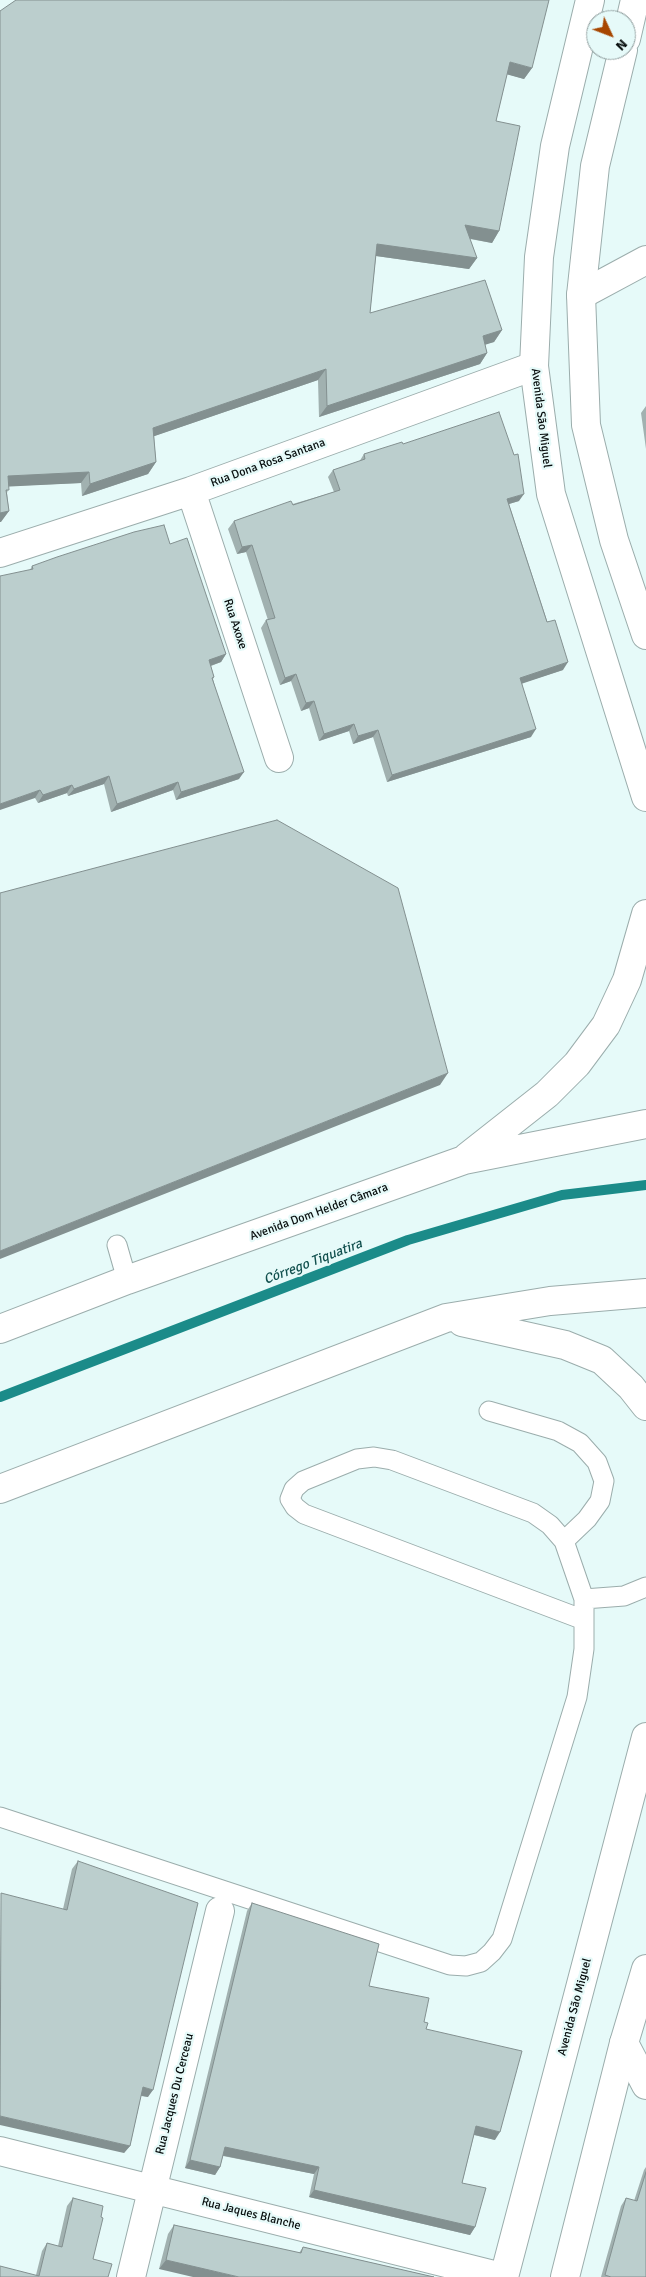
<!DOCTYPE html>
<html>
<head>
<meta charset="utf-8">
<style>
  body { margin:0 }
  #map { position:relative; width:646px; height:2277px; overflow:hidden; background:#e6faf9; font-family:Signika,sans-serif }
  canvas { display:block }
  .north { position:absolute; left:586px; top:10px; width:50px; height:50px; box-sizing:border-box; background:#e6faf9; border:1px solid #8d9b9b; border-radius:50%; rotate:133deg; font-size:14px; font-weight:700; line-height:20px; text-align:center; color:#070d0d }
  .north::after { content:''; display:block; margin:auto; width:18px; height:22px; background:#a74600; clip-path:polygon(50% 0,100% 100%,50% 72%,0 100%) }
</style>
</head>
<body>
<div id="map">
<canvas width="646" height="2277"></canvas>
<div class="north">N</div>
</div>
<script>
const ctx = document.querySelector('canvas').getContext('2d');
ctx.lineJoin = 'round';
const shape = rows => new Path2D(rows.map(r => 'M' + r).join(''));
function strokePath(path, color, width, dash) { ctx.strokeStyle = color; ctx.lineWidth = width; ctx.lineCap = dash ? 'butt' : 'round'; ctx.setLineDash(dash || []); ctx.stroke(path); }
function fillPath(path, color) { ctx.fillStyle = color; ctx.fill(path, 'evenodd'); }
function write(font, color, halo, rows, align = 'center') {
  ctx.font = font + ' Signika,sans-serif'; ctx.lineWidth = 4.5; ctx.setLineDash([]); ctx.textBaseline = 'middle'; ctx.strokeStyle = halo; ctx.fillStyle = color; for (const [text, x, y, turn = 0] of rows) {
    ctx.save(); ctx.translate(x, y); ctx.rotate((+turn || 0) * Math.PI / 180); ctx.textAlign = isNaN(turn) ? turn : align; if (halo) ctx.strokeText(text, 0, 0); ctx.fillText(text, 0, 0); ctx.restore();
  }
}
const stream = shape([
  [0,1397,408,1240,562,1195,646,1185]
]);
const lane = shape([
  [117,1245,127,1280],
  [489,1411,558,1431,580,1443,597,1462,604,1481,600,1501,587,1519,564,1541],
  [584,1599,624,1596,646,1587],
  [0,1817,450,1965,466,1966,481,1962,492,1952,502,1939,577,1697,584,1649,584,1599,564,1541,550,1525,533,1513,392,1460,374,1457,357,1459,303,1481,294,1489,290,1499,295,1507,304,1514,584,1620]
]);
const street = shape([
  [581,295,646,260],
  [191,491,279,758],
  [0,553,191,491,534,366],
  [624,2043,646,2085],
  [0,2151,502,2277],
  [131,2277,220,1911]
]);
const secondary = shape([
  [590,0,555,146,539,257,534,366,551,494,646,797],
  [626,39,635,0],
  [623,50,595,166,581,295,586,425,614,540,646,635]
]);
const primary = shape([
  [467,1157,547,1094,577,1064,606,1025,627,980,646,914],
  [462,1322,565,1345,602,1360,631,1387,646,1406],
  [0,1329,127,1280,464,1160,646,1124],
  [0,1489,446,1318,550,1301,646,1293],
  [504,2277,646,1737],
  [565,2277,624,2043,646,1969]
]);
const wall = shape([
  [0,11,532,68,524,79,507,74,496,121,499,231,492,243,470,239,477,258,469,269,376,256,370,313,502,330,494,342,485,344,487,353,480,364,319,417,318,380,154,436,156,462,148,474,82,496,81,483,9,486,7,493,9,511,0,522],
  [646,406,646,449,641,413],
  [403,444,519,501,509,504,563,670,522,683,531,737,387,782,373,737,353,744,349,731,319,741,309,708,301,711,291,681,280,685,261,628,266,620,268,620,246,552,237,554,228,529,234,521,334,492,328,477,333,470,359,462,364,454],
  [170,544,226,654,221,662,211,666,214,677,213,679,239,779,176,800,173,790,111,812,104,784,68,796,67,793,38,803,35,798,30,570,32,566],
  [78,1861,148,2097,141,2096,130,2146,124,2153,63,1909,72,1869],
  [252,1903,369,1986,424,2022,426,2029,495,2140,474,2135,462,2183,475,2227,470,2235,309,2197,314,2174,223,2156,220,2167,215,2175,185,2168,247,1911],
  [646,2167,646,2277,601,2277,621,2206,626,2198,634,2201,644,2170],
  [73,2198,101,2217,93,2259,108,2277,0,2277,36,2275,42,2251,47,2243,58,2246,67,2206],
  [174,2225,299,2253,303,2247,434,2277,159,2269,168,2234]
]);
const shadedWall = shape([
  [510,62,532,68,524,79,502,73],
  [465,225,499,231,492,243,457,236],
  [377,244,477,258,469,269,369,255],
  [502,330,494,342,475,348,483,336],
  [487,353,480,364,319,417,327,406],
  [326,369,318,380,146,439,153,428],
  [156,462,148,474,82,496,90,484],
  [89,472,81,483,0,487,8,476],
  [524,494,519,501,502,506,507,499],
  [9,511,1,522,0,522,0,513],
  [252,545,246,552,237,554,242,547],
  [226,654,221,662,204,668,209,660],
  [568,662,563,670,515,686,520,678],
  [296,674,291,681,280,685,285,678],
  [314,701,309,708,301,711,306,703],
  [354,724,349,731,319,741,324,734],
  [536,729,531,737,387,782,392,775],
  [378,730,373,737,353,744,358,736],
  [244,772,239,779,176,800,181,792],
  [109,776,104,784,68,796,74,789],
  [178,782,173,790,111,812,117,804],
  [72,785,67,793,38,803,43,795],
  [40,790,35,798,0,810,0,804],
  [448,1073,440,1085,0,1259,0,1251],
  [143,2087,153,2090,148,2097,138,2095],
  [0,2116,130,2146,124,2153,0,2125],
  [476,2126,500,2132,495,2140,471,2134],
  [225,2147,319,2167,314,2174,220,2155],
  [190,2160,220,2167,215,2175,185,2168],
  [314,2190,475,2227,470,2235,309,2197],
  [166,2260,239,2277,193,2277,159,2269]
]);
const building = shape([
  [16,0,549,0,532,68,510,62,496,121,520,126,499,231,465,225,477,258,377,244,370,313,485,280,502,330,483,336,487,353,327,406,326,369,153,428,156,462,90,484,89,472,8,476,9,490,6,490,9,511,0,513,0,11,16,0],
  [499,412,514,455,518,454,524,494,507,499,547,622,555,620,568,662,520,678,536,729,392,775,378,730,358,736,354,724,324,734,314,701,306,703,296,674,285,678,266,620,275,618,252,545,242,547,234,521,291,501,293,505,340,490,333,470,365,459,364,454,402,442,403,444,499,412],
  [164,525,170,544,187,538,226,654,209,660,214,677,212,678,244,772,181,792,178,782,117,804,109,776,74,789,72,785,43,795,40,790,0,804,0,576,33,569,32,566,57,557,134,532,164,525],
  [277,820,398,888,448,1073,0,1251,0,893,277,820],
  [78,1861,198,1903,153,2090,143,2087,130,2146,0,2116,1,1893,67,1910,78,1861],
  [252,1903,379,1944,369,1986,429,1998,424,2022,428,2023,426,2029,522,2051,500,2132,476,2126,462,2183,486,2188,475,2227,314,2190,319,2167,225,2147,220,2167,190,2160,252,1903],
  [646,2172,646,2277,611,2277,605,2275,626,2198,637,2201,646,2172],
  [73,2198,103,2206,101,2217,103,2218,93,2259,112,2264,108,2277,0,2277,0,2266,39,2276,47,2243,62,2247,73,2198],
  [174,2225,301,2253,303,2247,434,2277,239,2277,166,2260,174,2225]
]);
const streetNames = [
  ["Avenida São Miguel",541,418,83],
  ["Rua Dona Rosa Santana",268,463,-20],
  ["Rua Axoxe",235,624,72],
  ["Avenida Dom Helder Câmara",319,1212,-20],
  ["Avenida São Miguel",575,2007,-75],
  ["Rua Jacques Du Cerceau",175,2094,-76],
  ["Rua Jaques Blanche",251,2214,14]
];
const waterNames = [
  ["Córrego Tiquatira",313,1262,-21]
];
strokePath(stream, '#1b8b89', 10);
strokePath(lane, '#9badac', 21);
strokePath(street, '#9badac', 30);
strokePath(secondary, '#9badac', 30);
strokePath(primary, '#9badac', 30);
strokePath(lane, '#fff', 19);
strokePath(street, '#fff', 28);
strokePath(secondary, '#fff', 28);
strokePath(primary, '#fff', 28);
fillPath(wall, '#a1b1b0');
fillPath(shadedWall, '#839090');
fillPath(building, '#bbcecd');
strokePath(building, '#839090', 1);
write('12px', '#070d0d', '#e6faf9', streetNames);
write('italic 14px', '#13514f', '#e6faf9', waterNames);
</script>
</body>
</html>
